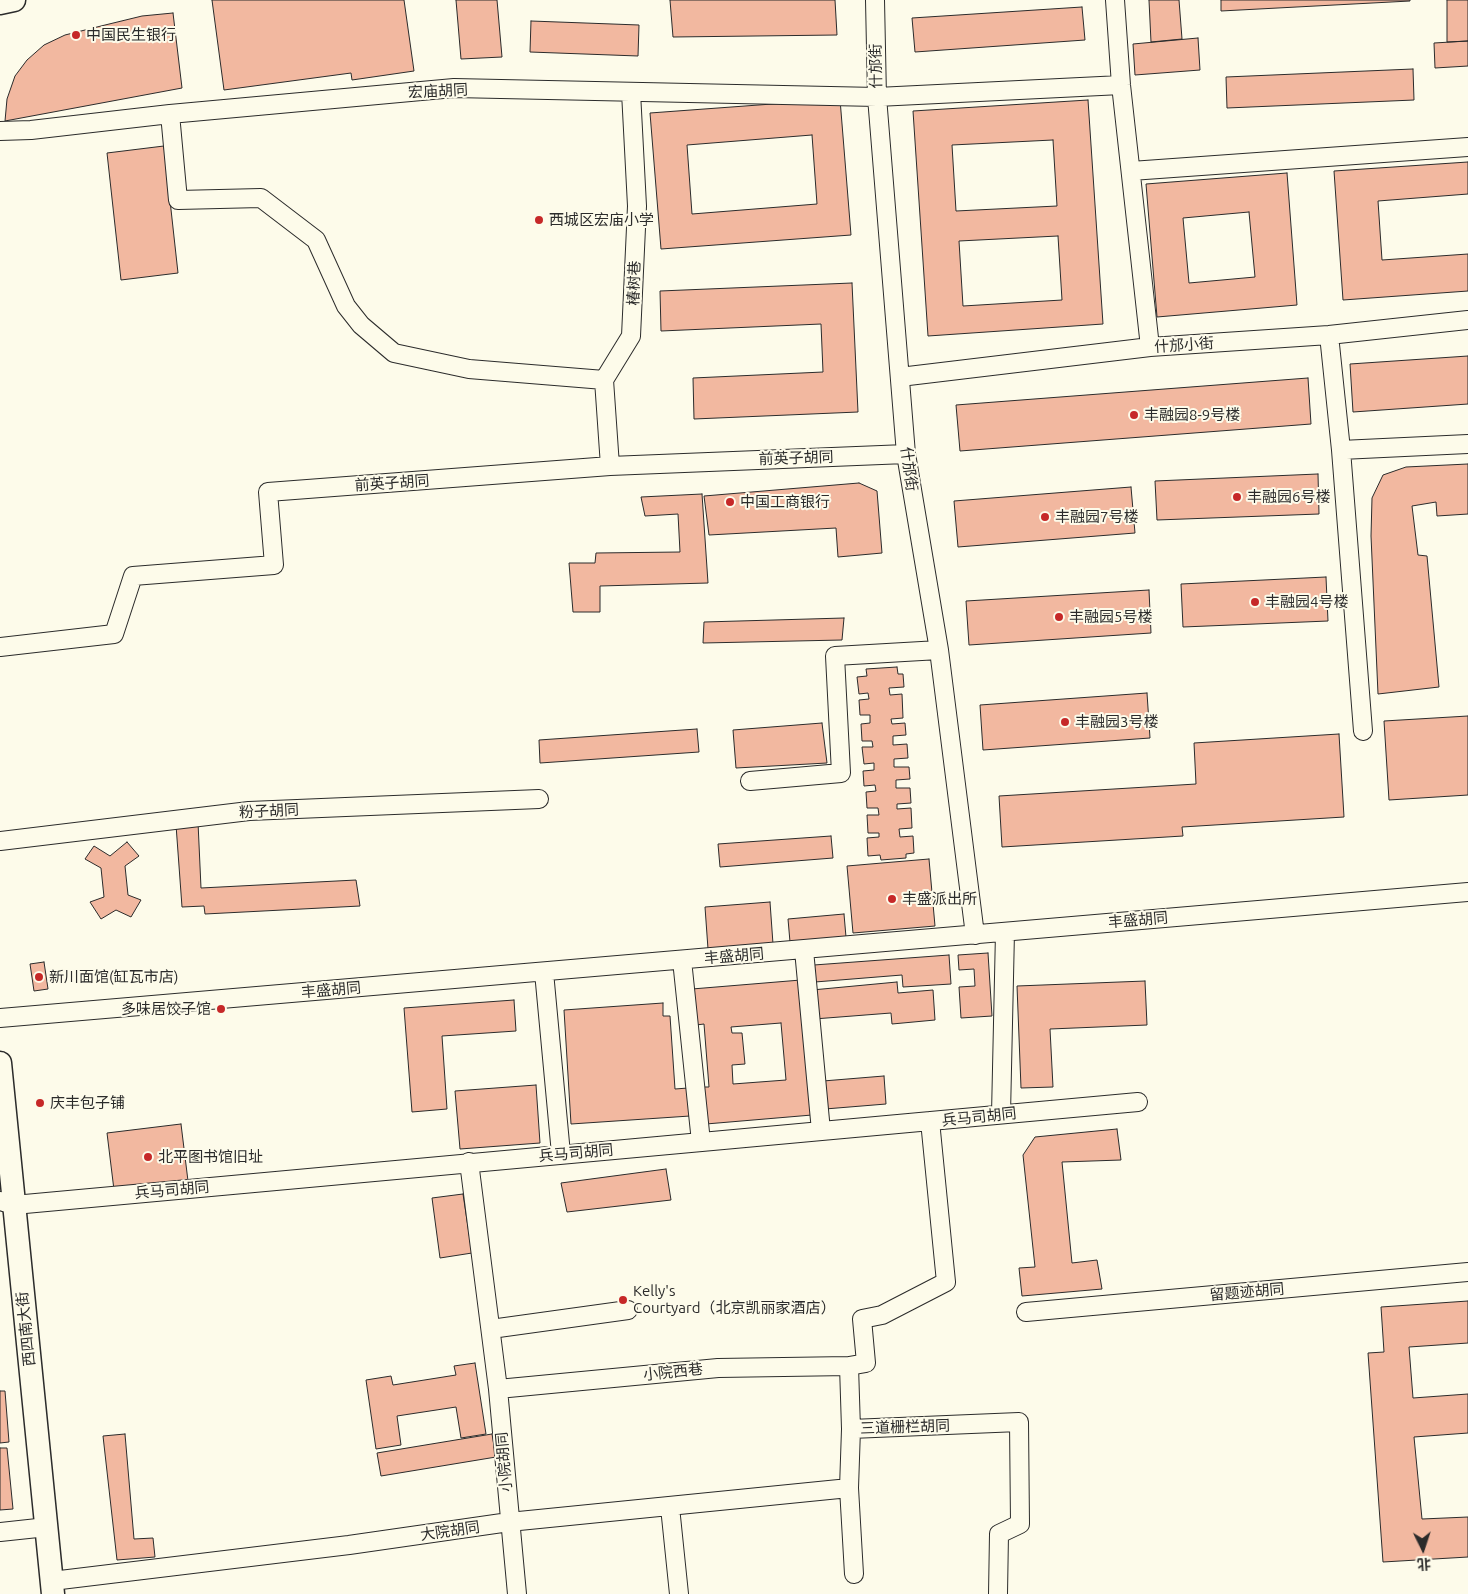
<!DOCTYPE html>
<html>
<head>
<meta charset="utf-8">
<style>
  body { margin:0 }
  #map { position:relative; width:1468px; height:1594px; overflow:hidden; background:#fdfbea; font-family:Ubuntu,"Noto Sans SC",sans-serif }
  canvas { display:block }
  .north { position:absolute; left:1398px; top:1524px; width:50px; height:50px; -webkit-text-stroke:4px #fdfbea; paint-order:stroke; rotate:176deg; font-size:14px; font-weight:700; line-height:20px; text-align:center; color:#2b2b2b }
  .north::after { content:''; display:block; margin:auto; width:18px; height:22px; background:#2b2b2b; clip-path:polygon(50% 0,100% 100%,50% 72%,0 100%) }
</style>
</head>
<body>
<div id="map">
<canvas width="1468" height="1594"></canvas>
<div class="north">北</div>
</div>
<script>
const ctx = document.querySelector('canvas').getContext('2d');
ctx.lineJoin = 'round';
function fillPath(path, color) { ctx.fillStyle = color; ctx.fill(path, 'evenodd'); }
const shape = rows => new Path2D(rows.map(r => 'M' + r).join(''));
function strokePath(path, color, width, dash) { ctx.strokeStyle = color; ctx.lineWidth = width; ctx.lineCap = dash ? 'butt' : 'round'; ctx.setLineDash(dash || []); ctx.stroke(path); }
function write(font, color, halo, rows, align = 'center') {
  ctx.font = font + ' Ubuntu,"Noto Sans SC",sans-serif'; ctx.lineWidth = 4; ctx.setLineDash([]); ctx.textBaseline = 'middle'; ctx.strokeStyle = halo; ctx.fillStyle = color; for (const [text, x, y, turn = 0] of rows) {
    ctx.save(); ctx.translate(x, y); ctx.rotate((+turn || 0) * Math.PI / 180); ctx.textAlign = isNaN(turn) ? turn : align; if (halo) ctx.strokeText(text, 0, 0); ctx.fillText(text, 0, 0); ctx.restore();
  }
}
const building = shape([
  [212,0,404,0,414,71,352,80,351,73,224,90,212,0],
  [456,0,497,0,502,57,461,59,456,0],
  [670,0,835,0,837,35,673,37,670,0],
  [1149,0,1179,0,1182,39,1151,42,1149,0],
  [1221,0,1410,0,1410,1,1221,11,1221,0],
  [1447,0,1468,0,1468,41,1447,42,1447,0],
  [1082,7,1085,40,915,52,912,18,1082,7],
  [173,13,182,88,5,121,7,99,15,76,27,60,44,45,65,35,101,26,142,16,173,13],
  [531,21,639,25,638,56,530,52,531,21],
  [1198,38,1200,70,1135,75,1133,44,1198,38],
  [1468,41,1468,66,1435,68,1434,43,1468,41],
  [1413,69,1414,100,1227,108,1226,77,1413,69],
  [840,99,851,235,661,249,650,113,840,99],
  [812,135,817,204,692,214,687,145,812,135],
  [1088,100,1103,324,928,336,913,111,1088,100],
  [1053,140,1057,206,956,211,952,145,1053,140],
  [1058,236,1062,300,963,306,959,241,1058,236],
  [164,146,178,273,121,280,107,153,164,146],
  [1468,162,1468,194,1378,201,1382,260,1468,254,1468,291,1343,300,1334,171,1468,162],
  [1287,173,1297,305,1157,317,1146,184,1287,173],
  [1249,212,1255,277,1189,283,1183,218,1249,212],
  [852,283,858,412,694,419,693,378,823,372,821,324,661,331,660,291,852,283],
  [1468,356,1468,404,1353,412,1350,364,1468,356],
  [1308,378,1311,424,960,451,956,405,1308,378],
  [1468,464,1468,514,1437,516,1436,502,1412,506,1418,555,1427,556,1439,687,1378,694,1371,536,1372,498,1383,475,1406,467,1468,464],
  [1318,474,1319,514,1157,520,1155,481,1318,474],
  [859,483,877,491,882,553,838,557,836,528,709,535,704,496,859,483],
  [1131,487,1135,533,958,547,954,501,1131,487],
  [702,494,708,583,600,586,600,612,573,612,569,563,595,563,596,553,680,552,678,514,645,516,641,497,702,494],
  [1326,577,1328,621,1183,627,1181,584,1326,577],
  [1149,590,1151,633,969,645,966,601,1149,590],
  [844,618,842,640,703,643,704,622,844,618],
  [897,667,898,674,903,674,904,687,889,688,890,695,902,694,903,718,891,719,892,724,905,723,906,735,893,736,893,745,907,744,908,758,894,759,894,767,909,767,910,779,896,780,896,788,910,788,911,803,897,804,897,809,911,808,912,828,899,829,900,837,913,836,914,853,906,854,906,858,881,860,880,855,868,856,867,838,879,837,879,833,868,833,867,815,879,815,878,808,867,808,866,792,876,791,875,785,864,786,863,771,874,770,874,763,864,764,862,747,873,747,872,741,862,741,861,724,870,723,870,715,860,715,859,700,869,699,868,693,859,694,857,677,867,676,866,669,897,667],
  [1147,693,1150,738,983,750,980,705,1147,693],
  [1468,716,1468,795,1389,800,1384,721,1468,716],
  [822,723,827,763,736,768,733,730,822,723],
  [697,729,699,752,540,763,539,740,697,729],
  [1339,734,1344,817,1182,827,1183,836,1002,847,999,796,1196,784,1194,743,1339,734],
  [198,822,201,888,356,880,360,906,205,914,204,906,182,907,176,825,198,822],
  [831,836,833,858,720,867,718,844,831,836],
  [127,842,139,856,125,866,128,895,141,900,131,917,116,910,101,919,90,902,104,897,101,868,85,859,94,846,110,856,127,842],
  [929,859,935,926,853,933,847,866,929,859],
  [770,902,773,944,708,949,705,907,770,902],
  [844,914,846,937,790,942,788,919,844,914],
  [988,953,992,1016,961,1018,959,987,975,986,974,969,959,970,958,955,988,953],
  [949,955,951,984,903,987,902,975,815,982,814,965,949,955],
  [44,962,48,989,34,991,30,964,44,962],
  [801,980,812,1115,706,1124,703,1087,709,1087,704,1024,696,1025,692,989,801,980],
  [781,1023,786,1080,733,1084,732,1065,745,1064,742,1033,732,1033,731,1027,781,1023],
  [1145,981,1147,1025,1050,1029,1053,1087,1021,1088,1017,986,1145,981],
  [897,982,898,993,933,990,935,1020,892,1024,891,1013,814,1019,812,990,897,982],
  [514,1000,516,1031,442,1036,447,1109,412,1112,404,1008,514,1000],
  [663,1003,663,1016,670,1016,675,1089,688,1088,690,1116,571,1124,564,1010,663,1003],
  [884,1076,886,1104,825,1109,823,1081,884,1076],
  [536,1085,540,1143,460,1149,455,1091,536,1085],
  [181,1124,188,1181,114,1190,107,1133,181,1124],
  [1117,1129,1121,1160,1062,1162,1072,1263,1097,1260,1102,1289,1022,1296,1019,1268,1035,1267,1023,1155,1035,1137,1117,1129],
  [666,1169,671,1200,567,1212,561,1183,666,1169],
  [463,1194,472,1253,440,1258,432,1198,463,1194],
  [1468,1301,1468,1343,1409,1347,1413,1398,1468,1394,1468,1433,1414,1437,1422,1519,1468,1517,1468,1557,1383,1562,1368,1353,1384,1352,1381,1307,1468,1301],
  [475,1363,486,1434,461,1438,456,1407,397,1416,401,1445,376,1449,366,1380,391,1376,393,1385,456,1375,454,1366,475,1363],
  [0,1391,5,1391,9,1442,0,1443,0,1391],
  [125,1434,134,1539,153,1538,155,1557,117,1560,103,1436,125,1434],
  [492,1434,496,1457,381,1476,377,1453,492,1434],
  [0,1448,7,1448,13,1509,0,1510,0,1448]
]);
const minor = shape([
  [875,0,877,97,906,454,939,650,975,935],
  [1115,0,1121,85,1150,347],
  [170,114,178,200,261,198,316,240,346,306,361,325,394,353,469,369,604,380],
  [0,131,31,130,170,114,454,88,877,97,1121,85],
  [1131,171,1468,147],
  [1329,335,1341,450,1363,731],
  [900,377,1150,347,1329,335,1468,320],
  [1341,450,1468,444],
  [610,466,604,380,631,336,637,206,631,92],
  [0,647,114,634,133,576,274,565,268,492,610,466,906,454],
  [750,781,841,773,835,656,939,650],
  [0,841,249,811,539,799],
  [804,950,821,1131],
  [682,960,701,1142],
  [544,972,561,1154],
  [0,1018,1468,892],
  [1001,1114,1005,932],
  [469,1162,498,1389,517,1594],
  [0,1201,14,1205,1138,1102],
  [1026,1312,1468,1272],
  [491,1329,628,1310],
  [498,1389,718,1368,849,1366],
  [851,1429,849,1366,866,1363,862,1319,882,1315,946,1282,930,1121],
  [670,1507,679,1594],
  [0,1532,47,1527],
  [854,1574,849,1488,851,1429,1019,1422,1020,1524,999,1534,998,1594],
  [52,1581,349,1545,509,1522,849,1488]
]);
const major = shape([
  [0,3,14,0],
  [0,1063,53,1594]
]);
const markers = [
  [76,35,5,"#c62828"],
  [539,220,5,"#c62828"],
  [1134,415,5,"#c62828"],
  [1237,497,5,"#c62828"],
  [730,502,5,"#c62828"],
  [1045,517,5,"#c62828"],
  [1255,602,5,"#c62828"],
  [1059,617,5,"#c62828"],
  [1065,722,5,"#c62828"],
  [892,899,5,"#c62828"],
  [39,977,5,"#c62828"],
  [221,1009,5,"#c62828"],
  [40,1103,5,"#c62828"],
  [148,1157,5,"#c62828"],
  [623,1300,5,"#c62828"]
];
const poiNames = [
  ["中国民生银行",86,35],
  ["西城区宏庙小学",549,220],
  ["丰融园8-9号楼",1144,415],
  ["丰融园6号楼",1247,497],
  ["中国工商银行",740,502],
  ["丰融园7号楼",1055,517],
  ["丰融园4号楼",1265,602],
  ["丰融园5号楼",1069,617],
  ["丰融园3号楼",1075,722],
  ["丰盛派出所",902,899],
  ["新川面馆(缸瓦市店)",49,977],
  ["多味居饺子馆",211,1009,"right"],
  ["庆丰包子铺",50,1103],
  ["北平图书馆旧址",158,1157],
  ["Kelly's",633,1291],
  ["Courtyard（北京凯丽家酒店）",633,1308]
];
const streetNames = [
  ["什邡街",876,66,-91],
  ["宏庙胡同",438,91,-3],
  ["椿树巷",634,283,-88],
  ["什邡小街",1184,345,-4],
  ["前英子胡同",796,458,-2],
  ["什邡街",909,469,82],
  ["前英子胡同",392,483,-4],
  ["粉子胡同",269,811,-3],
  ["丰盛胡同",1138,920,-5],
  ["丰盛胡同",734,956,-5],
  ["丰盛胡同",331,990,-5],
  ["兵马司胡同",979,1117,-6],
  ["兵马司胡同",576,1153,-5],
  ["兵马司胡同",172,1190,-5],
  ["留题迹胡同",1247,1292,-5],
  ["西四南大街",26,1329,-96],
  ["小院西巷",673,1372,-6],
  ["三道栅栏胡同",905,1427,-2],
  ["小院胡同",504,1462,-95],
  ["大院胡同",450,1531,-8]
];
fillPath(building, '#f2b8a0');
strokePath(building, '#2b2b2b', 1);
strokePath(minor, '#2b2b2b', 20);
strokePath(major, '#2b2b2b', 25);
strokePath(minor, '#fdfbea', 18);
strokePath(major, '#fdfbea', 22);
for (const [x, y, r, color] of markers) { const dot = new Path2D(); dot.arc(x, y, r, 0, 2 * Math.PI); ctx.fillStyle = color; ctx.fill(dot); strokePath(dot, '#fdfbea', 2); }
write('15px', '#2b2b2b', '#fdfbea', poiNames, 'left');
write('15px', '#2b2b2b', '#fdfbea', streetNames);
</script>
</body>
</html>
